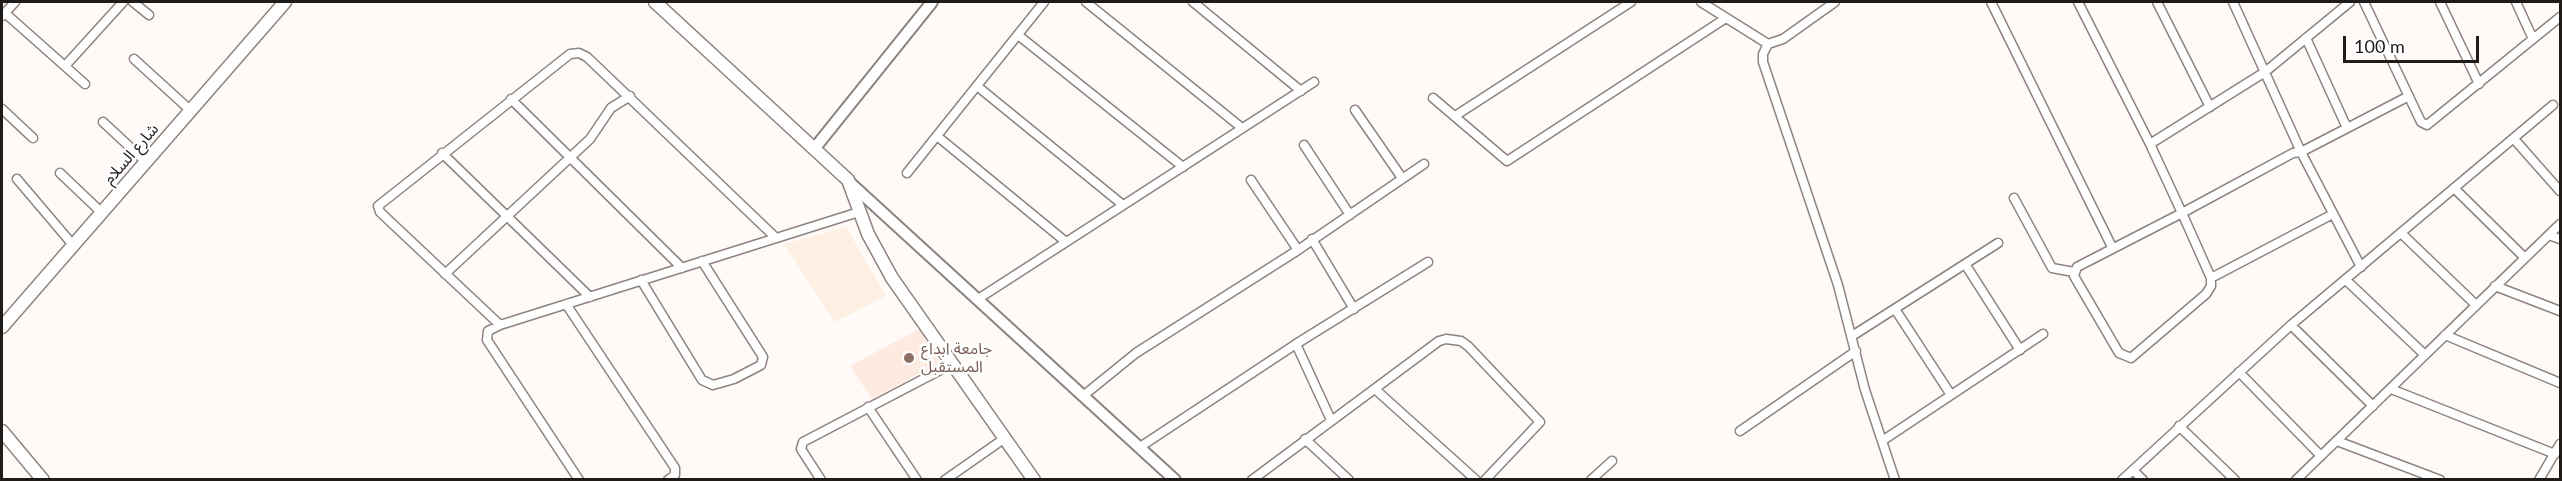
<!DOCTYPE html>
<html>
<head>
<meta charset="utf-8">
<style>
  body { margin:0 }
  #map { position:relative; width:2562px; height:481px; overflow:hidden; background:#fffaf8; font-family:Lato,sans-serif }
  canvas { display:block }
  .frame { position:absolute; inset:0; border:3px solid #1f1b19; pointer-events:none }
  .scale { position:absolute; left:2343px; top:36px; width:136px; height:27px; box-sizing:border-box; border:3px solid #1f1b19; border-top:0; padding-left:8px; font-size:18px; line-height:21px; white-space:nowrap; color:#1f1b19; -webkit-text-stroke:4px #fff; paint-order:stroke }
</style>
</head>
<body>
<div id="map">
<canvas width="2562" height="481"></canvas>
<div class="frame"></div>
<div class="scale">100 m</div>
</div>
<script>
const ctx = document.querySelector('canvas').getContext('2d');
ctx.lineJoin = 'round';
function fillPath(path, color) { ctx.fillStyle = color; ctx.fill(path, 'evenodd'); }
const shape = rows => new Path2D(rows.map(r => 'M' + r).join(''));
function strokePath(path, color, width, dash) { ctx.strokeStyle = color; ctx.lineWidth = width; ctx.lineCap = dash ? 'butt' : 'round'; ctx.setLineDash(dash || []); ctx.stroke(path); }
function write(font, color, halo, rows, align = 'center') {
  ctx.font = font + ' Lato,"Noto Sans Arabic",sans-serif'; ctx.lineWidth = 5; ctx.setLineDash([]); ctx.textBaseline = 'middle'; ctx.strokeStyle = halo; ctx.fillStyle = color; for (const [text, x, y, turn = 0] of rows) {
    ctx.save(); ctx.translate(x, y); ctx.rotate((+turn || 0) * Math.PI / 180); ctx.textAlign = isNaN(turn) ? turn : align; if (halo) ctx.strokeText(text, 0, 0); ctx.fillText(text, 0, 0); ctx.restore();
  }
}
const industrial = shape([
  [846,227,886,296,835,322,784,244]
]);
const built = shape([
  [919,329,939,363,872,399,850,366]
]);
const minor = shape([
  [133,2,149,15],
  [1086,2,1242,128],
  [1193,2,1301,91],
  [1701,2,1768,44,1783,39,1835,2],
  [1991,2,2112,247],
  [2078,2,2150,144,2182,213,2211,278,2211,286,2206,294,2131,358,2119,353,2074,276,2077,267,2182,213,2293,153,2301,152,2361,267],
  [2157,2,2210,107],
  [2233,2,2301,152,2409,96],
  [2364,2,2421,122,2427,125,2560,17],
  [2440,2,2479,84],
  [2516,2,2533,39],
  [5,13,85,84],
  [2,16,15,2],
  [1018,35,1183,167],
  [2306,38,2347,128],
  [1768,44,1763,54,1763,62,1838,285,1865,390,1895,480],
  [134,59,190,110],
  [65,66,123,2],
  [977,86,1123,205],
  [1433,98,1507,161,1726,18],
  [511,99,682,268],
  [2,109,33,138],
  [1355,110,1402,178],
  [1455,116,1631,2],
  [103,122,146,162],
  [937,136,1066,242],
  [2514,139,2560,191],
  [2150,144,2265,72,2350,2],
  [1304,145,1350,215],
  [442,153,590,297],
  [60,173,101,212],
  [907,173,1044,2],
  [17,179,73,245],
  [1251,180,1298,250],
  [2454,188,2525,258],
  [2014,198,2052,268,2074,272],
  [2401,233,2476,305],
  [2549,235,2560,239],
  [1312,239,1354,309],
  [1965,264,2020,350],
  [445,274,590,139,611,108,630,96],
  [2211,278,2331,215],
  [641,280,702,380,713,385,734,379,761,365,763,357,702,261],
  [2346,280,2425,355],
  [2495,286,2560,311],
  [978,299,1314,82],
  [566,304,675,468,675,475,668,480],
  [1895,309,1951,395],
  [500,325,380,212,378,206,570,54,579,53,587,57,776,238],
  [2291,325,2373,406],
  [2445,335,2560,383],
  [1852,336,1998,243],
  [1296,344,1331,420],
  [2239,372,2321,456],
  [2391,389,2555,454],
  [1376,390,1476,480],
  [1083,396,1136,353,1298,250,1424,164],
  [868,407,917,480],
  [2179,426,2235,480],
  [1740,431,1856,351],
  [1305,439,1349,480],
  [1882,441,2043,334],
  [2337,441,2440,480],
  [1140,447,1296,344,1428,262],
  [2133,470,2143,480],
  [579,480,487,340,488,331,500,325,859,212],
  [821,480,801,449,803,442,952,364],
  [945,480,1005,438],
  [1252,480,1439,341,1446,339,1461,341,1468,346,1540,422,1485,480],
  [1591,480,1612,461],
  [2122,480,2291,325,2553,105],
  [2296,480,2560,224],
  [2539,480,2560,444]
]);
const tertiary = shape([
  [814,149,932,2],
  [848,181,1175,480]
]);
const secondary = shape([
  [655,2,848,180,868,234,892,278,1034,480],
  [2,327,285,2],
  [2,431,43,480]
]);
const markers = [
  [909,358,6,"#8d6e63"]
];
const streetNames = [
  ["شارع السلام",131,154,-49]
];
const educationNames = [
  ["جامعة ابداع",921,349],
  ["المستقبل",921,367]
];
fillPath(industrial, '#fdefe1');
fillPath(built, '#fdebe1');
strokePath(minor, '#8d837e', 11);
strokePath(tertiary, '#8d837e', 14);
strokePath(secondary, '#8d837e', 15);
strokePath(minor, '#fff', 8);
strokePath(tertiary, '#fff', 10);
strokePath(secondary, '#fff', 12);
for (const [x, y, r, color] of markers) { const dot = new Path2D(); dot.arc(x, y, r, 0, 2 * Math.PI); ctx.fillStyle = color; ctx.fill(dot); strokePath(dot, '#fff', 2); }
write('16px', '#1f1b19', '#fff', streetNames);
write('16px', '#785e54', '#fff', educationNames, 'left');
</script>
</body>
</html>
